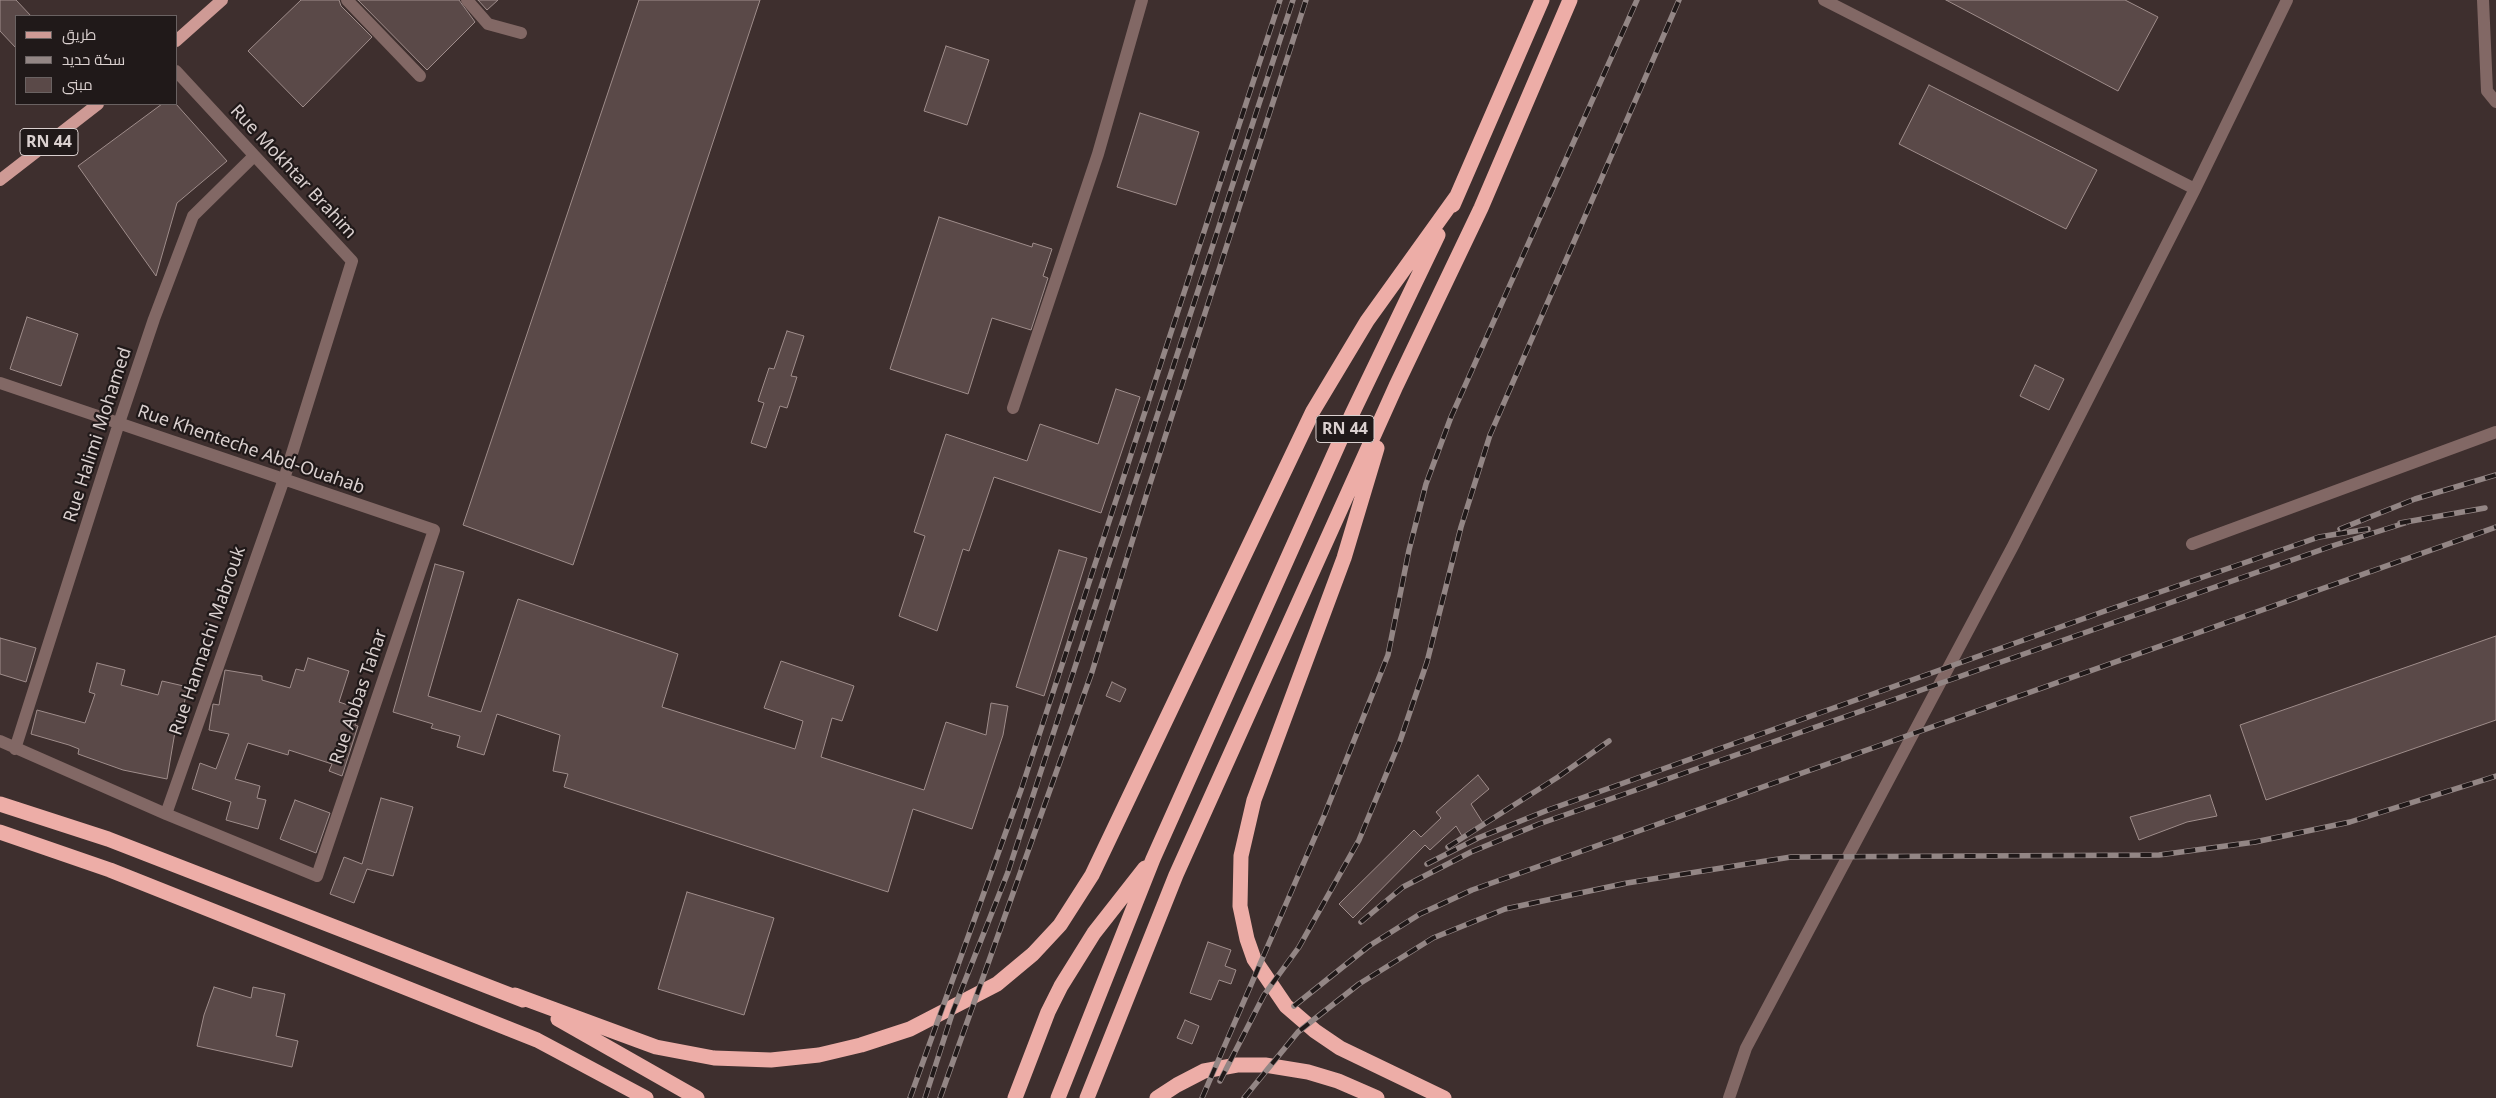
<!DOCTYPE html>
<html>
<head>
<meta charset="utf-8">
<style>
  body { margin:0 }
  #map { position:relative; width:2496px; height:1098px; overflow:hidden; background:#3e2f2e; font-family:"Noto Sans",Cairo,sans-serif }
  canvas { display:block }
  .legend { position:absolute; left:15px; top:15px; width:162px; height:90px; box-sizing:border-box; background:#201919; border:1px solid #6a6262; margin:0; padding:6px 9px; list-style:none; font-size:15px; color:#dad0cf }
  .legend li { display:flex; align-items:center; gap:10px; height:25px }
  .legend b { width:25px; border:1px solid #6a6262 }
</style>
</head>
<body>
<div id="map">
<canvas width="2496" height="1098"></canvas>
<ul class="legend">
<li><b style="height:6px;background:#ce9a95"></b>طريق</li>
<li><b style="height:6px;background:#938685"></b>سكة حديد</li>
<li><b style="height:14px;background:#5a4948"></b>مبنى</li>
</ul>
</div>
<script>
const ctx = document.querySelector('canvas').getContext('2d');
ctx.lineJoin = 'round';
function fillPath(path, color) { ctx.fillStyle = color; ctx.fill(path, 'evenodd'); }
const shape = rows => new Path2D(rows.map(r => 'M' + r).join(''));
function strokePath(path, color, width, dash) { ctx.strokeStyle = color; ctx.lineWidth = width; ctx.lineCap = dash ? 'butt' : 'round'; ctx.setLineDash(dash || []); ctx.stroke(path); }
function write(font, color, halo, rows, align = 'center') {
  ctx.font = font + ' "Noto Sans",sans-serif'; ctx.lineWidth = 4.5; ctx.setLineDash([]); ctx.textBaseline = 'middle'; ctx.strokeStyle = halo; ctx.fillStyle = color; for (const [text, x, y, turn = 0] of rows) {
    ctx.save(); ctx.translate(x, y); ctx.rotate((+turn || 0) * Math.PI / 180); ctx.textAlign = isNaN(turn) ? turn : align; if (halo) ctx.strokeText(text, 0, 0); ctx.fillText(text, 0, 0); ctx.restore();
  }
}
const building = shape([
  [0,0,16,0,31,16,16,16,16,48,0,31,0,0],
  [301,0,339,0,341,6,372,37,303,107,248,51,301,0],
  [358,0,459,0,475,22,427,70,358,0],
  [478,0,498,0,487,10,478,0],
  [639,0,760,0,573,565,463,525,639,0],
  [1946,0,2125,0,2158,17,2118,91,1946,0],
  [946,46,989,60,967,125,924,111,946,46],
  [1929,85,2097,170,2066,229,1899,144,1929,85],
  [162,104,176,104,227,161,177,203,156,276,78,166,162,104],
  [1140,113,1199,132,1176,205,1117,187,1140,113],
  [939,217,1032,247,1033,243,1052,249,1043,276,1048,278,1031,330,992,318,968,394,890,369,939,217],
  [27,317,78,334,61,386,10,369,27,317],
  [787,331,804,336,791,376,797,377,787,408,780,406,766,448,751,443,764,403,758,401,769,368,774,369,787,331],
  [2035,365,2064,379,2049,410,2020,396,2035,365],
  [1116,389,1140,397,1101,513,994,477,969,551,963,549,937,631,899,616,925,536,914,532,946,434,1027,461,1040,424,1098,444,1116,389],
  [1059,550,1087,558,1044,696,1016,687,1059,550],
  [435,564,464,572,428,696,481,712,518,599,678,654,662,707,795,749,803,721,764,708,781,661,854,686,842,721,832,718,821,757,924,790,946,722,986,735,991,703,1008,706,1003,735,972,829,913,809,888,892,564,787,568,774,553,771,560,735,497,714,484,755,457,747,460,736,431,728,433,724,393,712,435,564],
  [2496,636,2496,720,2266,800,2240,725,2496,636],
  [0,638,36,648,26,682,0,674,0,638],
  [308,658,349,671,339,702,360,709,355,725,358,726,342,776,329,771,332,764,289,750,288,755,248,743,235,779,260,786,257,798,266,800,258,829,226,820,231,802,192,789,200,763,216,769,229,734,209,730,213,704,219,705,225,670,262,676,262,680,290,688,296,669,304,671,308,658],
  [97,663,125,670,121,685,158,695,162,681,188,687,180,721,177,720,167,779,123,770,78,754,79,749,69,745,31,734,37,710,85,723,95,694,89,692,97,663],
  [1112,682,1126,689,1120,702,1106,696,1112,682],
  [1478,775,1489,789,1471,804,1483,823,1462,836,1456,826,1430,850,1425,845,1353,918,1339,904,1414,830,1421,837,1441,818,1436,812,1478,775],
  [2210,795,2217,816,2187,822,2139,840,2130,817,2210,795],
  [381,798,413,807,393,876,367,869,354,903,330,894,344,857,362,864,381,798],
  [295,800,330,813,316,853,280,839,295,800],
  [687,892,774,918,744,1015,658,989,687,892],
  [1208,942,1231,950,1225,966,1236,970,1231,984,1219,980,1211,1000,1190,993,1208,942],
  [214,987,251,998,253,987,285,994,276,1036,298,1041,292,1067,197,1046,204,1015,214,987],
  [1185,1020,1199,1026,1192,1044,1177,1038,1185,1020]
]);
const minor = shape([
  [347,0,420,76],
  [467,0,488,24,521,33],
  [1824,0,2195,189],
  [2483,0,2487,91,2496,102],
  [0,383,434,530,317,876,166,814,0,741],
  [1013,408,1098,154,1142,0],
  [2192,544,2496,432],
  [15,749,119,423,154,319,193,216,254,156],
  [166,814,284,479,352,261,176,71],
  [1729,1098,1746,1048,2013,546,2195,189,2287,0]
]);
const major = shape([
  [176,41,222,0],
  [0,180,98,104]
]);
const highway = shape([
  [1453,205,1542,0],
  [1377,448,1344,558,1254,800,1241,856,1240,906,1247,939,1254,959,1286,1006,1315,1031,1340,1048,1444,1098],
  [0,804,108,839,523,1000],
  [0,832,110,870,537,1040,646,1098],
  [515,995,656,1047,714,1058,771,1060,819,1055,861,1045,910,1029,997,984,1033,954,1060,925,1092,875,1313,411,1367,321,1456,197],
  [558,1019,697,1098],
  [1015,1098,1048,1012,1061,986,1094,933,1145,868],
  [1058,1098,1153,859,1352,414,1438,235],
  [1087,1098,1176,875,1396,386,1481,208,1570,0],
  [1157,1098,1177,1085,1204,1071,1237,1065,1265,1065,1308,1072,1338,1081,1377,1098]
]);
const rail = shape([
  [2400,523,2485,508],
  [2340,529,2415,499,2496,475],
  [1448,847,1558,777,1609,741],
  [1427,864,1478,838,1548,810,2105,611,2319,537,2368,529],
  [1361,922,1403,887,1471,852,1539,824,2332,546,2408,522],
  [1294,1006,1369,946,1420,914,1472,890,2496,527],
  [1220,1081,1264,995,1299,947,1359,840,1400,741,1427,662,1461,527,1490,435,1679,0],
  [910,1098,1021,790,1280,0],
  [925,1098,953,1011,1008,872,1293,0],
  [940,1098,1092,672,1147,493,1306,0],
  [1202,1098,1324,816,1388,655,1409,550,1426,484,1451,417,1637,0],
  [1244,1098,1298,1032,1359,984,1433,938,1505,909,1627,883,1791,857,2159,855,2255,842,2350,822,2496,776]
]);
const shields = [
  [49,142,58],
  [1345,429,58]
];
const shieldNames = [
  ["RN 44",49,142],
  ["RN 44",1345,429]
];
const streetNames = [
  ["Rue Mokhtar Brahim",293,172,47],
  ["Rue Halimi Mohamed",98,435,-72],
  ["Rue Khenteche Abd-Ouahab",251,450,19],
  ["Rue Hannachi Mabrouk",208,641,-71],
  ["Rue Abbas Tahar",359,697,-71]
];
fillPath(building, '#5a4948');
strokePath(building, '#9f8d8b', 1);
strokePath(minor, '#826865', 12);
strokePath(major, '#ce9a95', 12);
strokePath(highway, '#edada7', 15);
strokePath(rail, '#938685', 5.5);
strokePath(rail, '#201919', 4, [11]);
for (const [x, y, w] of shields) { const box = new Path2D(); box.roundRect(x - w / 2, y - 13.5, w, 27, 4); ctx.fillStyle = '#201919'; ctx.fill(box); strokePath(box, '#dad0cf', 1); }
write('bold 16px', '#dad0cf', null, shieldNames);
write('18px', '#dad0cf', '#201919', streetNames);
</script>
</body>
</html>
